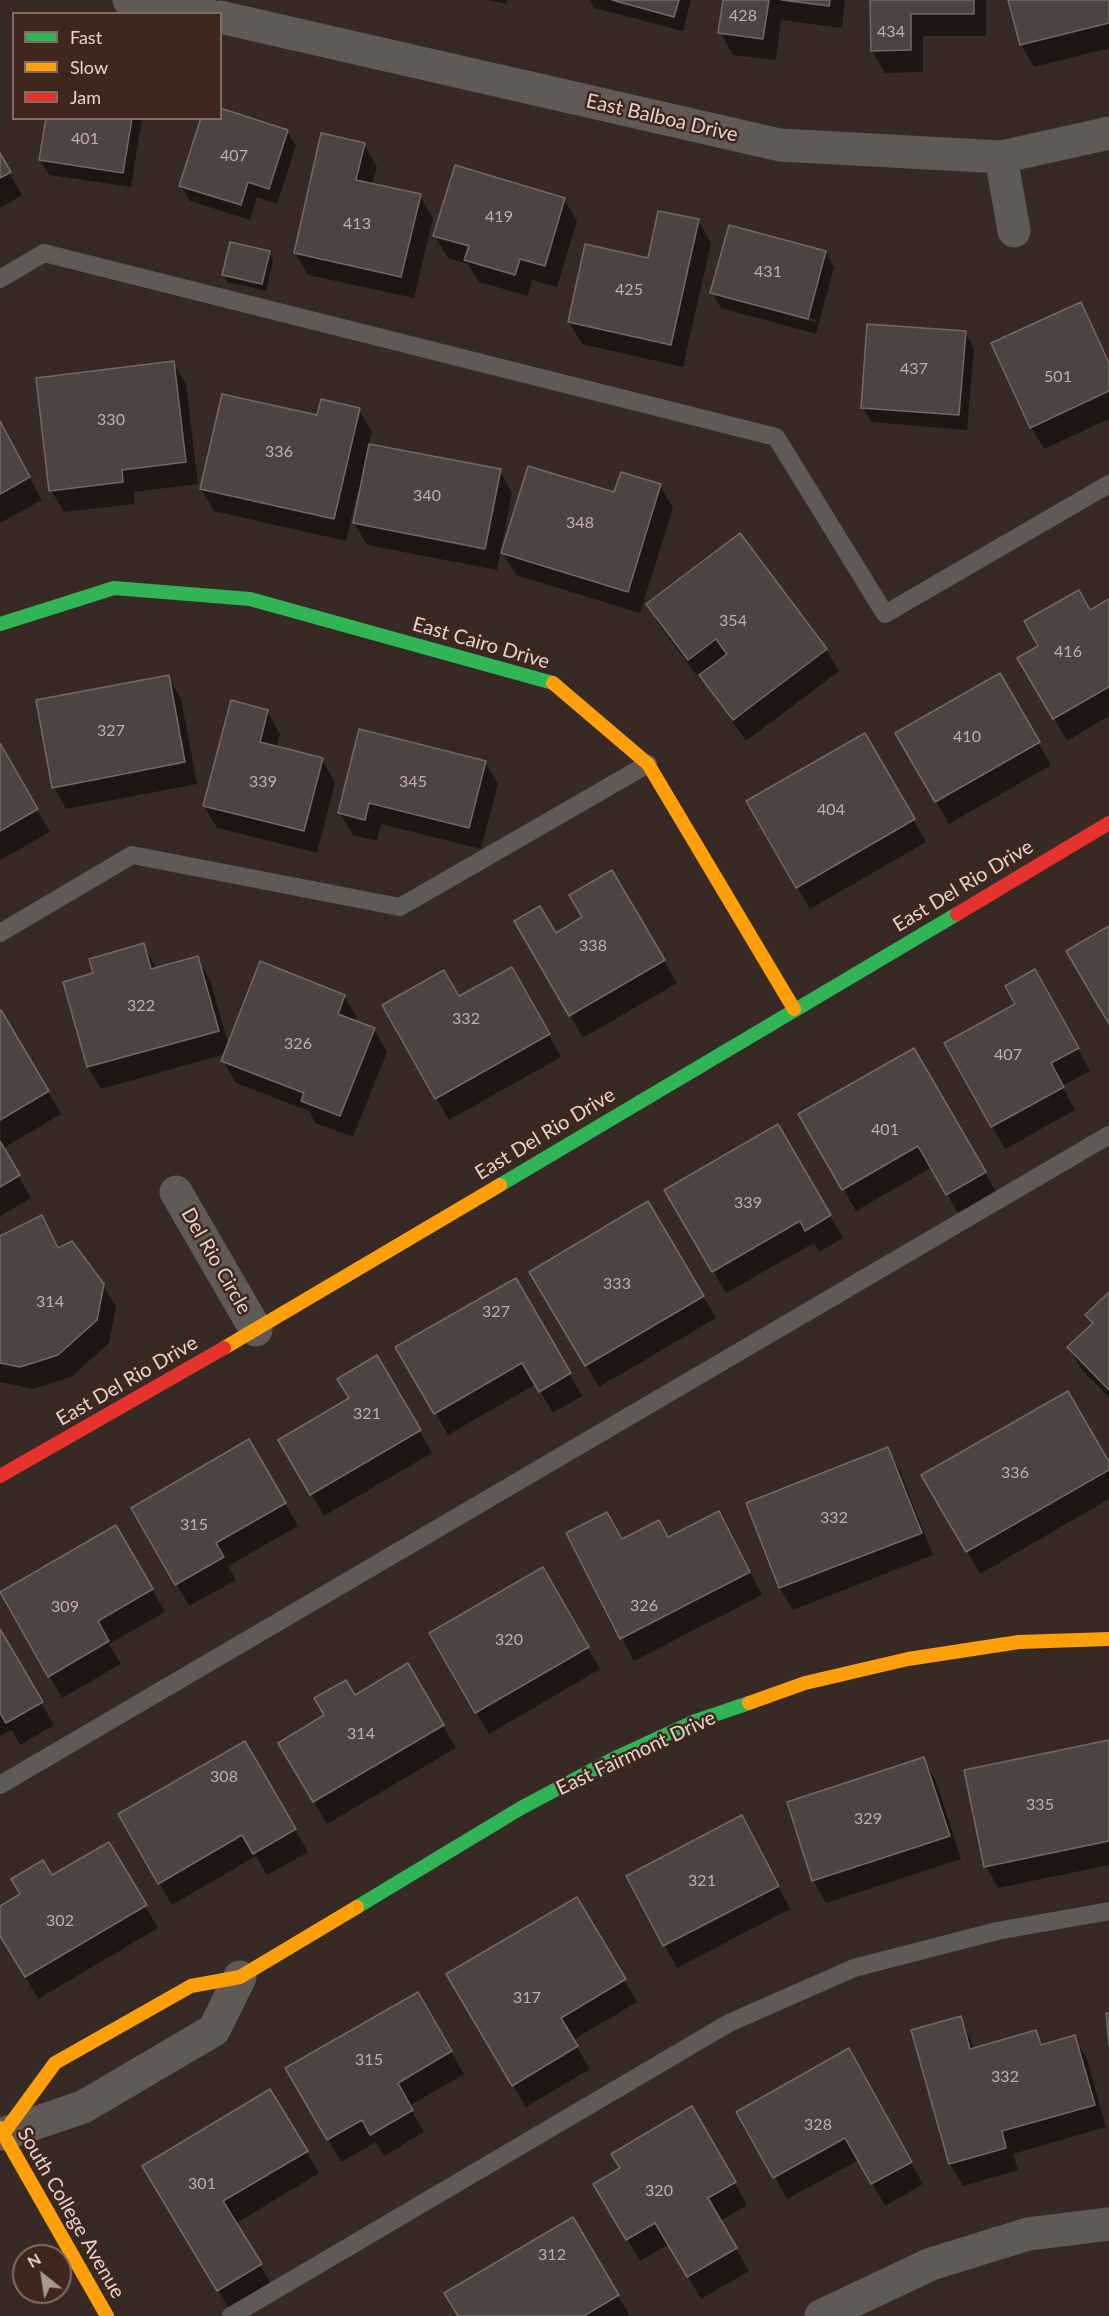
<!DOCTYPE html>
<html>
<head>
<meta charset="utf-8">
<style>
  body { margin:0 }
  #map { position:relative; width:1109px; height:2316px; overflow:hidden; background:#372a25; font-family:Lato,sans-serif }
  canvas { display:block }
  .legend { position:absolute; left:12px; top:12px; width:210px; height:108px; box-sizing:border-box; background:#3f271d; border:2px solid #816c63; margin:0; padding:8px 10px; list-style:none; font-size:18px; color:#e4d3cd }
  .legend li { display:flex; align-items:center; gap:12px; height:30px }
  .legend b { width:30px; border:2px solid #816c63 }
  .north { position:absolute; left:12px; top:2244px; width:60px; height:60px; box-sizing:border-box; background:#3f271d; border:2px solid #816c63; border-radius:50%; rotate:330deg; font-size:16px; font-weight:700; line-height:24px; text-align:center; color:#e4d3cd }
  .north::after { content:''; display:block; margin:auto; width:21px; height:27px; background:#a79892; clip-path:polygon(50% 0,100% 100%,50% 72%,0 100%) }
</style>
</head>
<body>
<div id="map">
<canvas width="1109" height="2316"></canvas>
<ul class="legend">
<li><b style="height:8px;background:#30b455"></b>Fast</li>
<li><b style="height:8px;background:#ff9f0a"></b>Slow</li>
<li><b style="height:8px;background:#e5322d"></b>Jam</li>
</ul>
<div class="north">N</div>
</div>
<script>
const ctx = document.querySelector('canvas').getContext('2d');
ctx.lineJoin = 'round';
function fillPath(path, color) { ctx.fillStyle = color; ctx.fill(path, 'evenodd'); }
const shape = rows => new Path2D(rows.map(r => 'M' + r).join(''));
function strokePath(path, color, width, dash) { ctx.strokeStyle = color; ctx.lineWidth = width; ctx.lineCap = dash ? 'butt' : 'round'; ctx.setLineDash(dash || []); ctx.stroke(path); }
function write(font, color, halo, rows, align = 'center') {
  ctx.font = font + ' Lato,sans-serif'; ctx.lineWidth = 5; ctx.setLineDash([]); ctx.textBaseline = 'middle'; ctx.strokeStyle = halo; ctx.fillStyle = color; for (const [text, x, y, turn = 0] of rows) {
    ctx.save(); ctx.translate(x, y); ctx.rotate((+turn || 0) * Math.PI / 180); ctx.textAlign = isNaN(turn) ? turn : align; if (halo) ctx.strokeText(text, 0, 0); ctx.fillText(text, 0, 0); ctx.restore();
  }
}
const shadow = shape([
  [487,0,507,0,506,4],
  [590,0,691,0,683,31,594,8],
  [724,0,845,0,842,28,781,20,776,60,733,55,720,32],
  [872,0,986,0,986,36,923,36,923,72,885,73,872,51],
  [1010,0,1109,0,1109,48,1034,67,1021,45],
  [47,118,142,118,131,187,49,175,40,160],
  [287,131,296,146,277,204,257,197,250,220,190,201,181,186],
  [364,144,377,167,372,185,420,196,433,218,414,298,308,275,295,253],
  [0,156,22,195,0,208],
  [564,199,577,221,557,287,532,280,528,296,479,282,468,264,448,258,435,236],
  [698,220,711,243,683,367,582,344,569,322],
  [269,252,273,260,266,291,227,282,223,274],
  [825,252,834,267,816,334,721,308,712,293],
  [722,294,816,320,815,322,722,297],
  [1081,304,1109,361,1109,419,1044,449,1031,427],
  [965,333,974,348,967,430,871,422,863,407],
  [173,362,186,384,198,484,134,492,135,504,64,512,51,490],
  [359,410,372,432,369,445,500,471,512,493,497,570,367,545,354,523,361,490,358,490,346,541,214,511,201,489,319,417],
  [0,424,42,500,0,523],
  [660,485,673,508,640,613,516,575,503,553],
  [1109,601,1109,716,1067,741,1020,659],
  [648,604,826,649,839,671,746,741,703,680,701,681,660,626],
  [999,675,1051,765,949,824,897,733],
  [168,676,181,699,197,784,66,809,54,787],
  [267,711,280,734,276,748,322,760,335,782,317,853,217,828,204,806],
  [864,735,926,842,810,909,748,802],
  [0,746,50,832,0,860],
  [485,762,498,784,481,849,381,824,377,841,353,835,340,813],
  [612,872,677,983,583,1038,516,922,555,935,584,918],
  [143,945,157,969,197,958,210,980,229,1046,344,996,357,1018,355,1022,374,1029,387,1052,353,1137,315,1123,309,1111,236,1083,223,1061,225,1054,101,1089,88,1067,95,974],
  [511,969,561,1057,449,1120,384,1005,459,998],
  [1047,993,1090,1071,1062,1086,1075,1110,1005,1149,946,1044],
  [1,1012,61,1114,2,1149,31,1198,0,1216],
  [914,1050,998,1195,960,1217,932,1167,856,1211,800,1114],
  [778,1126,843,1238,819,1252,814,1243,726,1293,666,1190],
  [648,1203,716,1318,599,1387,531,1272],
  [41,1217,59,1250,103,1285,116,1307,109,1343,71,1377,33,1389,0,1382,0,1237],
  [515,1280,582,1396,553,1413,536,1384,448,1435,398,1348],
  [1109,1294,1109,1397,1082,1370,1069,1348,1093,1325,1087,1316],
  [377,1357,432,1453,324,1516,280,1441,350,1399],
  [249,1441,298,1526,228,1566,236,1580,189,1606,133,1508],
  [888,1449,900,1471,933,1555,793,1610,780,1588,748,1504],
  [1109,1465,1109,1499,980,1574,923,1476],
  [116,1527,165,1612,109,1644,121,1664,62,1698,1,1593],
  [568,1534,622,1541,731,1535,762,1595,634,1661],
  [543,1569,600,1669,489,1734,431,1634],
  [0,1632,54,1725,20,1745,12,1730,0,1736],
  [407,1665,456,1748,327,1824,292,1765],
  [1109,1741,1109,1865,998,1888,986,1866],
  [245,1743,308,1852,267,1875,256,1856,172,1905,120,1815],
  [923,1759,936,1781,961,1859,826,1903,813,1880],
  [754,1839,790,1909,677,1968,628,1877],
  [109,1844,158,1928,38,1999,0,1933,0,1908],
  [576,1899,637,2002,573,2040,590,2069,526,2107,448,1975],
  [417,1994,464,2074,409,2106,424,2132,384,2156,376,2142,341,2162,287,2069],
  [960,2018,975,2049,1035,2031,1043,2046,1074,2037,1087,2059,1106,2127,1013,2154,1018,2170,963,2186,950,2164],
  [848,2050,923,2184,885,2206,859,2160,787,2199,738,2112],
  [692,2108,747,2205,720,2221,749,2271,701,2299,669,2244,640,2261,595,2184,622,2169],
  [306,2151,319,2173,235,2224,273,2287,231,2312,157,2189],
  [572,2219,630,2316,459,2316]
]);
const building = shape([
  [612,0,679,0,674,17,612,0],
  [723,0,769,0,763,39,718,33,723,0],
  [782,0,830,0,829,6,782,0],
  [870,0,974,0,974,14,911,14,911,50,871,51,870,0],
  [1008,0,1109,0,1109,23,1020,45,1008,0],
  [220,108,288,130,269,189,248,182,241,205,179,186,201,118,220,118,220,108],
  [46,118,132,118,123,173,39,160,46,118],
  [321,133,365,143,356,180,421,194,401,277,294,253,321,133],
  [0,153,11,172,0,178,0,153],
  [455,165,565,198,545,266,520,259,515,275,464,260,469,246,433,236,455,165],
  [658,211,699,219,671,345,568,322,585,244,648,258,658,211],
  [729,225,826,251,808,319,710,293,729,225],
  [230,242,270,251,262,284,222,275,230,242],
  [1081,302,1109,363,1109,391,1030,428,991,343,1081,302],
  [867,324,966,331,959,415,861,408,867,324],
  [174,361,186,462,122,470,123,482,49,491,36,378,174,361],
  [222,394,317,415,321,399,360,408,334,519,200,489,222,394],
  [0,421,30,477,0,494,0,421],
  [369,444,501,469,485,549,353,523,369,444],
  [528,466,614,492,621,472,661,484,628,592,501,553,528,466],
  [740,533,827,649,733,720,699,675,727,654,716,639,688,660,646,604,740,533],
  [1079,590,1090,610,1109,599,1109,687,1053,719,1017,658,1038,646,1024,621,1079,590],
  [1000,673,1040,742,935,802,895,733,1000,673],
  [169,675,185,762,52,788,36,700,169,675],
  [231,700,268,710,260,742,323,758,304,831,203,806,231,700],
  [359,729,486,761,469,828,369,803,365,820,338,813,359,729],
  [865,733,915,819,796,888,746,801,865,733],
  [0,743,38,809,0,831,0,743],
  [612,870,665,960,569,1016,514,921,540,906,556,933,582,917,569,895,612,870],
  [1109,926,1109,1024,1066,951,1109,926],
  [144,943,151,969,198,956,219,1031,87,1067,63,982,93,973,89,959,144,943],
  [260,961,345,995,338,1014,375,1028,340,1116,301,1101,304,1093,221,1061,260,961],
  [512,967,550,1034,435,1099,382,1005,444,970,459,996,512,967],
  [1035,969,1079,1048,1051,1063,1064,1087,991,1127,944,1043,1015,1004,1005,986,1035,969],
  [1,1010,49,1091,0,1120,0,1011,1,1010],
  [914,1048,986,1172,946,1195,918,1146,842,1190,798,1114,914,1048],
  [778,1124,831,1215,805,1231,800,1221,712,1272,664,1190,778,1124],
  [0,1141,20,1175,0,1187,0,1141],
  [648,1201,704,1296,585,1366,529,1272,648,1201],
  [42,1215,58,1248,72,1241,104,1284,97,1320,58,1355,20,1367,0,1363,0,1236,42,1215],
  [516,1278,571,1373,539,1392,522,1363,434,1414,395,1347,516,1278],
  [1109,1292,1109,1390,1067,1347,1093,1323,1085,1315,1109,1292],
  [377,1355,421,1430,310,1495,278,1440,349,1398,337,1379,377,1355],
  [1068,1391,1109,1462,1109,1470,966,1552,921,1475,1068,1391],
  [249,1439,286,1503,216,1543,224,1557,175,1585,131,1508,249,1439],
  [888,1447,922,1533,779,1588,746,1503,888,1447],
  [719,1511,750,1572,620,1639,566,1533,607,1512,622,1539,659,1520,668,1537,719,1511],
  [116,1525,153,1589,98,1621,109,1641,48,1677,0,1592,116,1525],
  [543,1567,589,1647,475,1713,429,1633,543,1567],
  [0,1629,43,1702,6,1723,0,1713,0,1629],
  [408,1663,444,1725,313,1802,278,1743,324,1715,314,1698,346,1680,355,1695,408,1663],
  [1109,1740,1109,1841,984,1867,964,1770,1109,1740],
  [245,1741,296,1829,253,1854,242,1835,158,1884,118,1814,245,1741],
  [924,1757,950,1836,812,1881,787,1802,924,1757],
  [742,1815,779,1886,663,1946,626,1876,742,1815],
  [109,1842,147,1905,25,1977,0,1936,0,1906,20,1894,11,1879,43,1860,52,1875,109,1842],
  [577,1897,626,1979,561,2018,578,2046,512,2086,446,1974,577,1897],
  [418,1992,452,2051,398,2083,413,2110,370,2135,362,2120,327,2140,285,2068,418,1992],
  [1106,2013,1109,2013,1109,2045,1106,2013],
  [961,2016,970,2049,1036,2030,1041,2045,1075,2035,1095,2105,1002,2131,1006,2148,949,2164,911,2030,961,2016],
  [849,2048,912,2162,871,2184,845,2138,773,2178,736,2112,849,2048],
  [270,2089,308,2151,223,2201,262,2264,217,2291,142,2166,270,2089],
  [692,2106,736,2182,708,2198,737,2248,687,2277,655,2223,626,2240,593,2184,620,2168,611,2154,692,2106],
  [573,2217,619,2295,584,2316,458,2316,444,2293,573,2217]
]);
const lane = shape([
  [0,279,44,253,776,437,885,614,1109,484],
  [0,933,132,855,400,907,648,764],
  [0,1785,1109,1135],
  [231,2316,729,2023,854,1968,997,1931,1109,1911]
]);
const street = shape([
  [129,0,162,4,206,14],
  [220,17,780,145,1001,157,1109,133],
  [1001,157,1014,231],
  [176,1192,256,1330],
  [3,2134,83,2107,214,2030,240,1977],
  [821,2316,931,2264,1028,2234,1109,2224]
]);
const fast = shape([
  [0,624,114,588,250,599,553,683],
  [500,1185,957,914],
  [357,1907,521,1808,615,1758,693,1722,749,1703]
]);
const slow = shape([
  [553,683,648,764,794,1009],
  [224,1348,500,1185],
  [749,1703,805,1683,908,1659,1019,1642,1109,1639],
  [0,2128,107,2316],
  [3,2134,55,2063,191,1986,240,1977,357,1907]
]);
const jam = shape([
  [957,914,1109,823],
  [0,1476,224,1348]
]);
const numberNames = [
  ["428",743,16],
  ["434",891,32],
  ["401",85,139],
  ["407",234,156],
  ["419",499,217],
  ["413",357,224],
  ["431",768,272],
  ["425",629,290],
  ["437",914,369],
  ["501",1058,377],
  ["330",111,420],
  ["336",279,452],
  ["340",427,496],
  ["348",580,523],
  ["354",733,621],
  ["416",1068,652],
  ["327",111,731],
  ["410",967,737],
  ["339",263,782],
  ["345",413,782],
  ["404",831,810],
  ["338",593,946],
  ["322",141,1006],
  ["332",466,1019],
  ["326",298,1044],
  ["407",1008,1055],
  ["401",885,1130],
  ["339",748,1203],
  ["333",617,1284],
  ["314",50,1302],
  ["327",496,1312],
  ["321",367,1414],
  ["336",1015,1473],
  ["332",834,1518],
  ["315",194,1525],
  ["326",644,1606],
  ["309",65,1607],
  ["320",509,1640],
  ["314",361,1734],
  ["308",224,1777],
  ["335",1040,1805],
  ["329",868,1819],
  ["321",702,1881],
  ["302",60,1921],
  ["317",527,1998],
  ["315",369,2060],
  ["332",1005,2077],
  ["328",818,2125],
  ["301",202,2184],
  ["320",659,2191],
  ["312",552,2255]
];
const streetNames = [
  ["East Balboa Drive",662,118,13],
  ["East Cairo Drive",481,643,16],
  ["East Del Rio Drive",963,886,-31],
  ["East Del Rio Drive",545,1134,-31],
  ["Del Rio Circle",216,1261,60],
  ["East Del Rio Drive",127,1381,-30],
  ["East Fairmont Drive",636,1753,-25],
  ["South College Avenue",71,2213,60]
];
fillPath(shadow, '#0007');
fillPath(building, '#4e4341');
strokePath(building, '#746866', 1.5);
strokePath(lane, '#5f5a57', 18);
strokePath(street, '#5f5a57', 33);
strokePath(fast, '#30b455', 14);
strokePath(slow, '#ff9f0a', 14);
strokePath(jam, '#e5322d', 14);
write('16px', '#beafaa', null, numberNames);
write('20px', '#e4d3cd', '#3f271d', streetNames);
</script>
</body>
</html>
